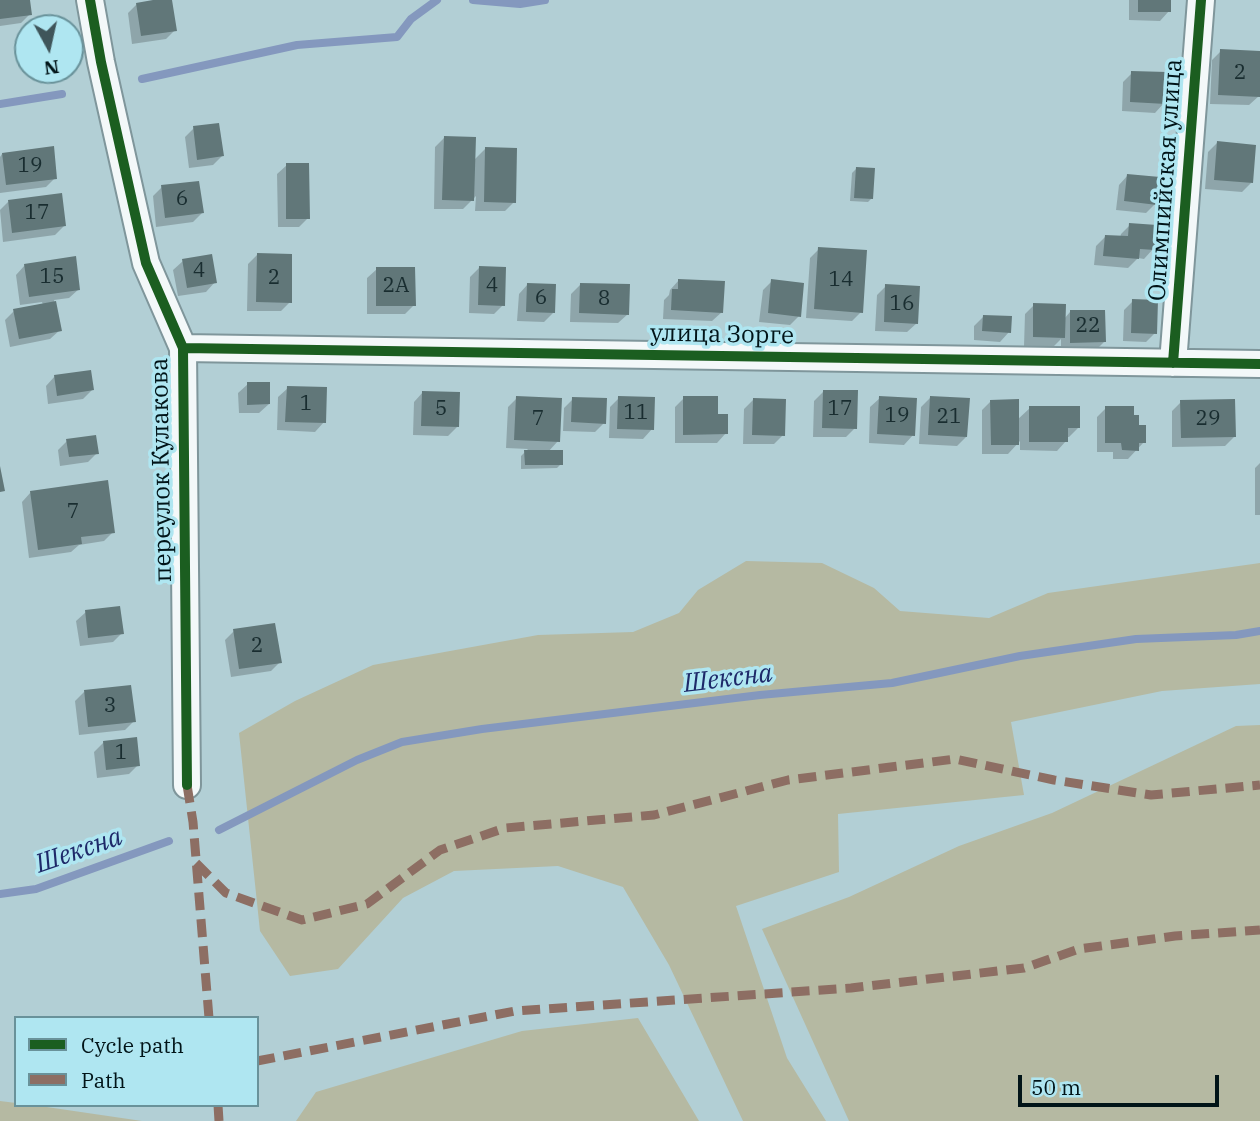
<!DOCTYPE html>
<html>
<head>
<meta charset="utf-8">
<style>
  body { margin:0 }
  #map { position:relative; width:1260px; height:1121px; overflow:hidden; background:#b2cfd5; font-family:"IBM Plex Serif",serif }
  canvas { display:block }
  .legend { position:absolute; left:14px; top:1016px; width:245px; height:91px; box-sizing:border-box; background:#afe6f1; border:2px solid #69929a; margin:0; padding:9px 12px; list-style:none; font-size:21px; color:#011418 }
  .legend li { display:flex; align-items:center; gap:14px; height:35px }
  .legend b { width:35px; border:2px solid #69929a }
  .north { position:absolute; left:14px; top:14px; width:70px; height:70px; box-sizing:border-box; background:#afe6f1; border:2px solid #69929a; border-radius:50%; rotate:172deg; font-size:19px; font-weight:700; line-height:28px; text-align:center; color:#011418 }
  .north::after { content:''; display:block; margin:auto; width:24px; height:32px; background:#3f555a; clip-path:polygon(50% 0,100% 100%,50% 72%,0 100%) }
  .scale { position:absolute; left:1018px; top:1075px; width:201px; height:32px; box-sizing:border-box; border:4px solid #011418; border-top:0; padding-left:9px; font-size:21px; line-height:24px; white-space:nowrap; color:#011418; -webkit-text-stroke:5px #afe6f1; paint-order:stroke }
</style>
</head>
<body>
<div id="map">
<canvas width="1260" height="1121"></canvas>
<ul class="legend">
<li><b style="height:9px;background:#1b5e20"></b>Cycle path</li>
<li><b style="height:9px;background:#8d6e63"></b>Path</li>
</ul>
<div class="north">N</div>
<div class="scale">50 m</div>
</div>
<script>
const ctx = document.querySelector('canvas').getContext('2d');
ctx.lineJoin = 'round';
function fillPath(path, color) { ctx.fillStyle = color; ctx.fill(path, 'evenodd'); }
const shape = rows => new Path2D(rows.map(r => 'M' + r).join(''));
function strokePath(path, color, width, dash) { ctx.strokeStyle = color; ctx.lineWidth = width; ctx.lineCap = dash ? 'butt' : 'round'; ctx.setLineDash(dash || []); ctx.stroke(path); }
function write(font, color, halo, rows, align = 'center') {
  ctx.font = font + ' "IBM Plex Serif",serif'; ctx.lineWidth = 7; ctx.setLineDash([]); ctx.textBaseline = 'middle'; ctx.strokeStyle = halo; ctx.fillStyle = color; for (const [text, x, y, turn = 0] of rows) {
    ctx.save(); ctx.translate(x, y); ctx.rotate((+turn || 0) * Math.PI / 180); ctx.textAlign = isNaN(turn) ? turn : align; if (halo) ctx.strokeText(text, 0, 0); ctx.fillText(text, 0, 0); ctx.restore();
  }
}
const green = shape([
  [746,561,822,563,874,588,900,611,989,618,1048,593,1260,563,1260,684,1162,691,1011,722,1024,795,838,814,839,872,736,906,787,1058,826,1121,743,1121,669,965,623,887,558,866,454,871,403,898,338,969,290,976,260,931,239,733,295,701,373,665,538,635,633,632,679,613,698,590],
  [1260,725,1260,1121,849,1121,762,929,849,897,959,846,1052,813,1236,726],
  [638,1018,699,1121,296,1121,316,1092,522,1031],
  [0,1101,16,1103,16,1105,33,1105,142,1121,0,1121]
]);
const shadow = shape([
  [0,0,28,0,30,14,21,23,0,26],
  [171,0,175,30,166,39,132,44,128,13,137,4],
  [1129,0,1170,0,1169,11,1160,21,1129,20],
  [1221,51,1260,53,1259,96,1249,105,1210,104,1212,60],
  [1132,73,1164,103,1155,113,1122,111,1123,82],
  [194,128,222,156,213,165,189,168,185,137],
  [444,138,473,161,486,148,514,202,505,211,475,211,476,196,463,209,434,209,435,147],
  [1217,143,1251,183,1242,192,1205,189,1208,152],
  [2,154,55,178,46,187,0,193,0,157],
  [287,165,308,218,299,227,278,227,277,174],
  [856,169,872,198,868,202,850,201,852,173],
  [1128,175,1155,204,1146,213,1116,210,1119,185],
  [162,187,202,213,193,222,156,227,153,196],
  [8,202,64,226,55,235,3,242,0,210],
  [1130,225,1153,249,1144,259,1138,258,1128,268,1094,265,1096,246,1105,237,1120,238,1121,234],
  [819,249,861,312,852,321,806,318,810,258],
  [257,255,290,302,281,311,247,311,248,264],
  [183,261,215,282,206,292,178,296,173,270],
  [25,265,79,289,69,298,54,300,60,330,50,339,10,347,5,320,14,311,43,305,42,302,20,305,16,275],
  [479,268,503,305,494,314,469,313,470,277],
  [377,269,414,305,405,314,367,314,367,278],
  [679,280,722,312,712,321,663,319,664,300,669,295,670,290],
  [772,281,799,316,790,325,759,322,763,290],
  [528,284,553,313,544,322,517,321,519,294],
  [580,285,628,314,618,323,570,322,571,294],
  [886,286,917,323,907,332,875,331,877,295],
  [1133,301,1155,333,1146,342,1123,341,1124,310],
  [1034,305,1064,319,1070,312,1104,342,1095,351,1061,351,1061,339,1054,346,1024,346,1025,314],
  [984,316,1009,332,1000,342,974,340,974,326],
  [55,376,92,390,83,399,48,404,46,386],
  [248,384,269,404,259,413,239,413,238,393],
  [288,388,324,422,315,432,277,430,278,397],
  [423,392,457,427,448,436,413,435,414,402],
  [823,392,855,428,846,437,813,437,814,401],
  [517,398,558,441,548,452,561,464,557,468,521,469,521,456,528,449,506,448,508,407],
  [619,398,652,429,643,439,609,438,610,407],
  [684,398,716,416,726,433,717,443,675,443,675,407],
  [880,398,913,435,904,445,869,443,870,407],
  [930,398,966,437,957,446,919,444,921,407],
  [573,399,604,423,595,432,563,431,564,408],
  [753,400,783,435,774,444,743,444,744,409],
  [991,401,1017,420,1030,408,1078,428,1069,437,1066,437,1066,441,1057,451,1020,450,1020,441,1008,454,982,454,982,410],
  [1181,402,1234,437,1225,446,1172,447,1172,411],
  [1106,408,1138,427,1144,442,1128,459,1113,459,1113,452,1097,452,1097,417],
  [67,441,97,453,88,462,60,466,58,450],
  [1260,463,1260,515,1255,515,1255,468],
  [31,492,113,532,104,541,79,545,71,552,29,558,22,502],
  [86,612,122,633,113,642,80,646,76,621],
  [234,631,280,662,271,671,231,677,225,640],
  [84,692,134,721,125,730,79,735,75,701],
  [104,742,138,765,129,774,97,778,94,752]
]);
const stream = shape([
  [473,0,520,4,545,0],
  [142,79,297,45,397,37,411,19,437,0],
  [0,104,62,94],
  [219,830,357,760,402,742,482,729,760,695,892,683,1020,656,1136,639,1236,635,1260,631],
  [0,894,36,889,169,841]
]);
const building = shape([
  [0,0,30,0,32,15,0,19],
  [153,0,172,0,177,31,141,36,136,3],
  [1138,0,1171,0,1171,12,1138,12],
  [1220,49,1260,51,1260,97,1218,95],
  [1131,71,1167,72,1166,104,1130,102],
  [219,123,224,156,197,160,193,126],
  [444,136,476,137,474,201,442,200],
  [1217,141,1256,145,1253,183,1214,180],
  [54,146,57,179,6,185,2,153],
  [485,147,517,148,516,203,484,202],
  [286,163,309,163,310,219,286,219],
  [856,167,875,168,873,199,854,198],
  [1127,174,1160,177,1157,205,1124,201],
  [199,181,204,213,165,218,161,185],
  [62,193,66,226,12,233,8,200],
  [1129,223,1157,225,1155,250,1140,249,1139,259,1103,256,1105,235,1128,236],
  [818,247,867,250,863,313,814,309],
  [257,253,292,254,292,303,256,302],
  [212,254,217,283,187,288,182,259],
  [76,256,80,290,29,297,24,264],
  [479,266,506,267,505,306,478,305],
  [376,267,415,267,416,306,376,306],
  [678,279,725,281,723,313,671,310,672,289,678,289],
  [771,279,804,283,801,317,768,313],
  [527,283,556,284,555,313,526,312],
  [580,283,630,284,629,315,579,313],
  [885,284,920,286,918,324,884,322],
  [1132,299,1158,300,1157,334,1131,333],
  [56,301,62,331,19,339,13,309],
  [1033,303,1066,304,1065,338,1033,337],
  [1070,310,1105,310,1106,342,1070,343],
  [983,315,1012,316,1011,333,982,331],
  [91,370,94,390,57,396,54,375],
  [247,382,270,382,270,404,247,405],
  [287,386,327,387,326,423,285,422],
  [823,390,858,390,857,429,822,428],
  [422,391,460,392,459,427,421,426],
  [516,396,562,398,560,442,514,440],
  [618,396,655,397,654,430,617,429],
  [683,396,718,396,718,414,728,414,728,434,683,435],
  [879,396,917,398,915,436,877,434],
  [930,396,970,398,967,437,928,435],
  [572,397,607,398,606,424,571,422],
  [753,398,786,399,785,436,752,435],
  [1019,399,1019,445,991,445,990,400],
  [1235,399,1236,437,1181,438,1180,400],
  [1029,406,1080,406,1080,428,1068,428,1068,442,1029,442],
  [1105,406,1134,406,1134,415,1139,415,1139,425,1146,425,1146,443,1139,443,1139,451,1122,450,1121,443,1105,443],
  [96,435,99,454,69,457,66,439],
  [524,450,563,450,563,465,525,465],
  [0,466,5,491,0,492],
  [108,480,115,533,81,537,82,544,38,550,30,491],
  [120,606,124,634,88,638,85,610],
  [275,623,282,663,239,669,233,629],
  [131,685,136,722,88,727,84,690],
  [137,737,140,766,106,770,103,741]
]);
const minor = shape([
  [90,0,101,62,146,263,183,348,187,785],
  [183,348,1260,364],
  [1173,363,1201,0]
]);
const quiet = shape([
  [187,785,193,822,209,1018],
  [196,863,226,893,302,920,367,904,440,850,505,828,654,815,788,780,955,759,1054,780,1151,795,1260,785],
  [257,1061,515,1011,851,988,1024,968,1079,949,1175,936,1260,930],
  [218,1105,219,1121]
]);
const cycleway = shape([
  [90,0,101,62,146,263,183,348,187,785],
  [183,348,1260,364],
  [1173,363,1201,0]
]);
const numberNames = [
  ["2",1240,73],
  ["19",30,166],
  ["6",182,199],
  ["17",37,213],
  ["4",199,271],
  ["15",52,277],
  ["2",274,278],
  ["14",841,280],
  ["2А",396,286],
  ["4",492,286],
  ["6",541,298],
  ["8",604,299],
  ["16",902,304],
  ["22",1088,326],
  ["1",306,404],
  ["5",441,409],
  ["17",840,409],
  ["11",636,413],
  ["19",897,416],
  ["21",949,417],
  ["7",538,419],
  ["29",1208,419],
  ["7",73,512],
  ["2",257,646],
  ["3",110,706],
  ["1",121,753]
];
const streetNames = [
  ["Олимпийская улица",1166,180,-86],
  ["улица Зорге",722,335,1],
  ["переулок Кулакова",162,470,-91]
];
const waterNames = [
  ["Шексна",728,679,-7],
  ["Шексна",79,851,-19]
];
fillPath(green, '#b5b9a2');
fillPath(shadow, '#0003');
strokePath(stream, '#8498be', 8);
fillPath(building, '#617779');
strokePath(minor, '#7f969b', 30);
strokePath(minor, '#f3f8f9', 26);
strokePath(quiet, '#8d6e63', 9, [18, 9]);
strokePath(cycleway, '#1b5e20', 10);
write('21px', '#192d30', null, numberNames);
write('24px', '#011418', '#afe6f1', streetNames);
write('italic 26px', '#1e2969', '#afe6f1', waterNames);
</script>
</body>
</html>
